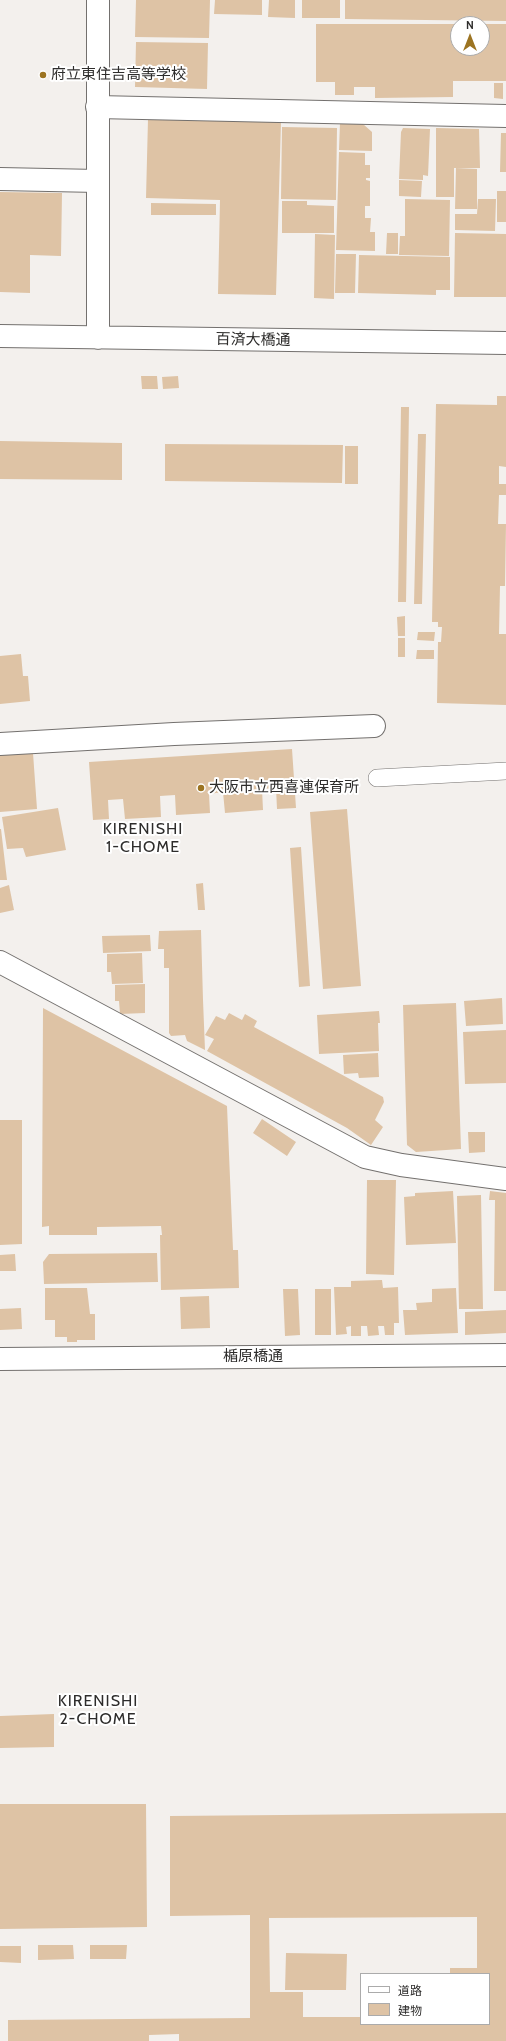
<!DOCTYPE html>
<html>
<head>
<meta charset="utf-8">
<style>
  body { margin:0 }
  #map { position:relative; width:506px; height:2041px; overflow:hidden; background:#f3f0ed; font-family:Cabin,"Noto Sans JP",sans-serif }
  canvas { display:block }
  .legend { position:absolute; left:360px; top:1973px; width:130px; height:52px; box-sizing:border-box; background:#fff; border:1px solid #ababab; margin:0; padding:5px 7px; list-style:none; font-size:12px; color:#2e2d2c }
  .legend li { display:flex; align-items:center; gap:8px; height:20px }
  .legend b { width:20px; border:1px solid #ababab }
  .north { position:absolute; left:450px; top:16px; width:40px; height:40px; box-sizing:border-box; background:#fff; border:1px solid #ababab; border-radius:50%; rotate:0deg; font-size:11px; font-weight:700; line-height:16px; text-align:center; color:#2e2d2c }
  .north::after { content:''; display:block; margin:auto; width:14px; height:18px; background:#9c7422; clip-path:polygon(50% 0,100% 100%,50% 72%,0 100%) }
</style>
</head>
<body>
<div id="map">
<canvas width="506" height="2041"></canvas>
<ul class="legend">
<li><b style="height:5px;background:#fff"></b>道路</li>
<li><b style="height:11px;background:#dec3a5"></b>建物</li>
</ul>
<div class="north">N</div>
</div>
<script>
const ctx = document.querySelector('canvas').getContext('2d');
ctx.lineJoin = 'round';
function fillPath(path, color) { ctx.fillStyle = color; ctx.fill(path, 'evenodd'); }
const shape = rows => new Path2D(rows.map(r => 'M' + r).join(''));
function strokePath(path, color, width, dash) { ctx.strokeStyle = color; ctx.lineWidth = width; ctx.lineCap = dash ? 'butt' : 'round'; ctx.setLineDash(dash || []); ctx.stroke(path); }
function write(font, color, halo, rows, align = 'center') {
  ctx.font = font + ' Cabin,"Noto Sans JP",sans-serif'; ctx.lineWidth = 4; ctx.setLineDash([]); ctx.textBaseline = 'middle'; ctx.strokeStyle = halo; ctx.fillStyle = color; for (const [text, x, y, turn = 0] of rows) {
    ctx.save(); ctx.translate(x, y); ctx.rotate((+turn || 0) * Math.PI / 180); ctx.textAlign = isNaN(turn) ? turn : align; if (halo) ctx.strokeText(text, 0, 0); ctx.fillText(text, 0, 0); ctx.restore();
  }
}
const building = shape([
  [136,0,210,0,209,38,135,37],
  [215,0,262,0,262,15,214,14],
  [269,0,295,0,295,18,268,17],
  [302,0,340,0,340,18,302,18],
  [345,0,506,0,506,21,345,19],
  [316,24,458,24,458,48,482,48,482,24,506,24,506,81,453,81,453,97,375,98,375,87,354,87,354,95,335,95,335,82,316,82],
  [136,42,208,43,207,89,135,87],
  [494,83,503,83,503,99,494,98],
  [148,119,281,122,276,295,218,294,220,200,146,198],
  [340,123,363,124,372,132,372,151,339,150],
  [282,127,337,128,336,200,281,199],
  [403,128,430,129,428,176,423,175,423,180,399,179,401,132],
  [436,128,479,129,480,168,454,168,454,197,436,197],
  [501,133,506,133,506,172,500,172],
  [339,152,365,153,365,165,370,165,370,178,366,178,366,180,370,181,370,206,365,206,365,218,371,218,370,232,375,232,375,251,336,250],
  [456,168,477,169,477,209,455,209],
  [399,180,422,181,421,197,399,196],
  [497,191,506,191,506,222,497,222],
  [0,192,62,193,61,256,30,255,30,293,0,292],
  [405,199,450,200,449,256,399,255,400,236,405,236],
  [478,199,496,199,495,231,455,230,455,214,477,214],
  [282,201,307,201,307,205,334,206,334,233,282,233],
  [151,203,216,204,216,215,151,215],
  [387,233,398,233,398,254,386,254],
  [455,233,506,234,506,297,454,297],
  [315,234,335,235,334,299,314,298],
  [336,254,356,254,355,293,335,293],
  [359,255,450,257,450,290,436,290,436,295,358,293],
  [141,376,157,376,158,389,142,389],
  [178,376,179,388,163,389,162,377],
  [497,396,506,396,506,467,499,466,499,484,506,484,506,495,499,495,498,524,506,524,505,586,500,586,499,634,506,634,506,705,437,703,438,642,441,642,442,627,438,627,438,622,432,622,436,404,497,405],
  [401,407,409,407,406,602,398,602],
  [418,434,426,434,422,604,414,604],
  [0,441,122,443,122,480,0,479],
  [165,444,343,445,342,483,165,481],
  [345,446,358,446,358,484,345,484],
  [405,616,405,636,398,636,397,617],
  [418,632,435,632,434,641,417,640],
  [398,638,405,638,405,657,398,657],
  [417,650,434,650,434,659,416,659],
  [21,654,23,676,28,676,30,701,0,704,0,656],
  [292,749,296,808,277,809,276,788,262,789,263,810,225,813,223,792,209,794,210,813,176,815,175,795,160,796,161,817,125,819,123,799,108,800,109,819,93,820,89,762],
  [33,753,37,809,0,812,0,755],
  [58,808,66,850,26,857,23,848,7,849,2,817],
  [347,809,361,986,323,989,310,812],
  [0,829,1,829,7,880,0,880],
  [301,847,310,986,299,987,290,848],
  [203,883,205,910,198,910,196,884],
  [9,885,14,910,0,913,0,888],
  [201,930,203,1000,205,1050,187,1041,185,1035,171,1036,169,1033,169,968,164,968,164,949,158,949,159,931],
  [150,935,151,951,103,953,102,936],
  [142,953,143,983,112,984,111,972,107,972,107,954],
  [145,984,145,1013,120,1014,119,1001,115,1001,115,985],
  [502,998,503,1024,466,1026,464,1001],
  [456,1003,461,1149,416,1152,407,1145,403,1005],
  [43,1008,227,1106,233,1250,238,1250,239,1288,161,1290,160,1235,162,1235,161,1226,97,1227,97,1235,49,1235,49,1226,42,1227],
  [379,1011,380,1023,378,1023,379,1051,319,1054,317,1015],
  [229,1013,242,1020,245,1014,257,1021,254,1027,383,1097,384,1102,375,1120,383,1127,371,1145,347,1128,207,1051,214,1039,205,1035,216,1016,225,1020],
  [506,1030,506,1083,465,1084,463,1032],
  [378,1053,379,1077,359,1078,358,1073,344,1074,343,1055],
  [262,1119,296,1142,287,1156,253,1133],
  [0,1120,22,1120,22,1244,0,1245],
  [468,1132,485,1132,485,1152,469,1153],
  [367,1180,396,1180,394,1275,366,1274],
  [453,1191,456,1243,406,1245,404,1197,415,1196,415,1193],
  [490,1191,506,1193,506,1291,494,1291,495,1200,489,1200],
  [481,1195,483,1309,459,1309,457,1196],
  [157,1253,158,1282,44,1284,43,1262,49,1254],
  [15,1254,16,1271,0,1271,0,1255],
  [382,1280,383,1288,398,1287,399,1323,394,1323,394,1335,385,1335,384,1326,378,1326,379,1335,368,1336,367,1326,361,1326,361,1336,351,1336,351,1326,346,1327,347,1334,336,1335,334,1287,351,1287,351,1281],
  [45,1288,87,1288,90,1314,95,1314,95,1340,77,1340,77,1342,67,1342,67,1337,55,1337,55,1320,45,1320],
  [456,1288,458,1333,405,1335,403,1310,417,1310,416,1303,432,1302,432,1289],
  [283,1289,298,1289,300,1335,285,1336],
  [315,1289,331,1289,331,1335,315,1335],
  [209,1296,210,1328,181,1329,180,1297],
  [21,1308,22,1329,0,1330,0,1309],
  [506,1310,506,1333,465,1335,465,1312],
  [54,1714,54,1747,0,1748,0,1716],
  [0,1804,146,1804,147,1927,0,1929],
  [506,1813,506,2041,179,2041,179,2034,149,2035,149,2041,8,2041,8,2020,250,2018,250,1915,170,1916,170,1816],
  [477,1917,477,1968,450,1968,450,1974,489,1974,489,2024,361,2024,361,2017,303,2017,303,1992,270,1992,269,1918],
  [38,1945,73,1945,74,1959,38,1960],
  [90,1945,127,1945,126,1959,90,1959],
  [0,1946,21,1946,21,1963,0,1962],
  [286,1953,347,1954,346,1990,285,1990]
]);
const service = shape([
  [377,778,506,771]
]);
const minor = shape([
  [97,107,506,116],
  [0,179,98,181],
  [0,744,174,734,374,726],
  [0,962,365,1157,401,1165,506,1179],
  [0,1359,506,1355]
]);
const tertiary = shape([
  [98,0,98,338],
  [0,336,506,343]
]);
const markers = [
  [43,75,4,"#9c7422"],
  [201,788,4,"#9c7422"]
];
const poiNames = [
  ["府立東住吉高等学校",51,75],
  ["大阪市立西喜連保育所",209,788]
];
const streetNames = [
  ["百済大橋通",253,340,1],
  ["楯原橋通",253,1357]
];
const neighbourhoodNames = [
  ["KIRENISHI",143,829],
  ["1-CHOME",143,847],
  ["KIRENISHI",98,1701],
  ["2-CHOME",98,1719]
];
fillPath(building, '#dec3a5');
strokePath(service, '#73706e', 18);
strokePath(minor, '#73706e', 24);
strokePath(tertiary, '#73706e', 24);
strokePath(service, '#fff', 17);
strokePath(minor, '#fff', 22);
strokePath(tertiary, '#fff', 22);
for (const [x, y, r, color] of markers) { const dot = new Path2D(); dot.arc(x, y, r, 0, 2 * Math.PI); ctx.fillStyle = color; ctx.fill(dot); strokePath(dot, '#fff', 1.5); }
write('15px', '#2e2d2c', '#fff', poiNames, 'left');
write('15px', '#2e2d2c', '#fff', streetNames);
ctx.letterSpacing = '1px';
write('16px', '#2e2d2c', '#fff', neighbourhoodNames);
ctx.letterSpacing = '0px';
</script>
</body>
</html>
